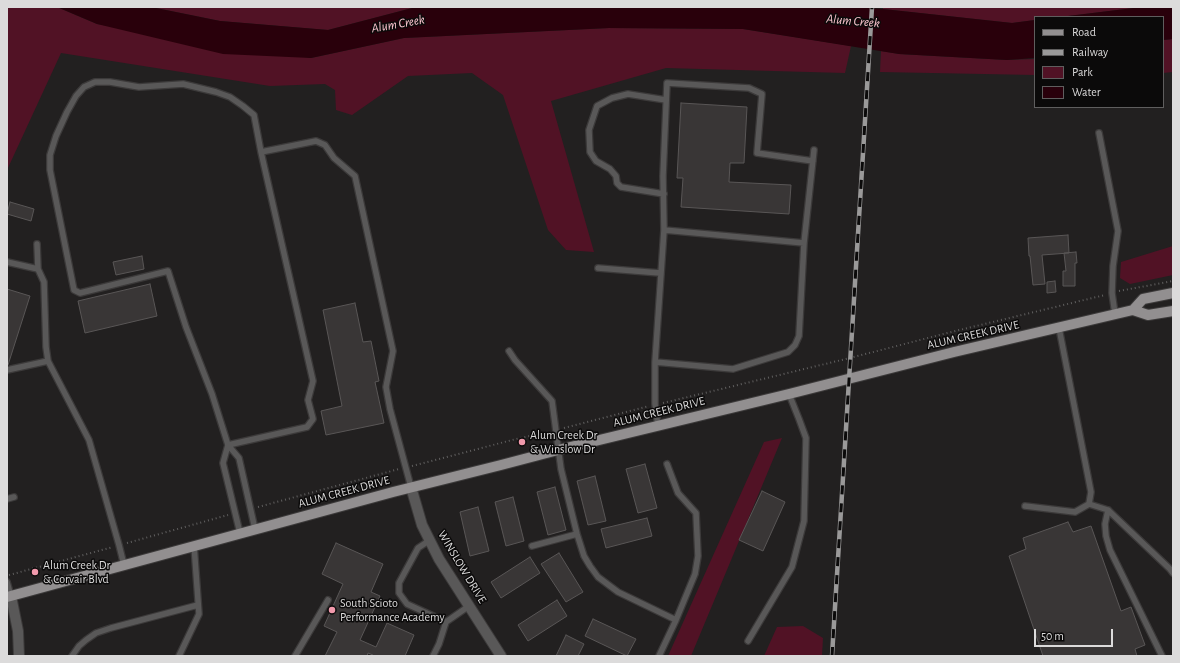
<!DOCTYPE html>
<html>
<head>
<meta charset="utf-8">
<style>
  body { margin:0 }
  #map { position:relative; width:1180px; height:663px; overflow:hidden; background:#222020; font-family:"Alegreya Sans",sans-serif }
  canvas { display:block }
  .frame { position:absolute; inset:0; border:8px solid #dcdbdb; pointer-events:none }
  .legend { position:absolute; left:1034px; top:16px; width:130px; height:92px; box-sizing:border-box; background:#0b0a0a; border:1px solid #5f5e5e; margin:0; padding:5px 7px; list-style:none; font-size:12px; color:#dcdbdb }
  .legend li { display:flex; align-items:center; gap:8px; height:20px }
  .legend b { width:20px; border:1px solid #5f5e5e }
  .scale { position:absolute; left:1034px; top:629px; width:79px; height:18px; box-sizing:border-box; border:2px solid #dcdbdb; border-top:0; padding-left:5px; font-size:12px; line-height:14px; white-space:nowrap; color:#dcdbdb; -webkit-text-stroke:3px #0b0a0a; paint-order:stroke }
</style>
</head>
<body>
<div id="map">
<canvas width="1180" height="663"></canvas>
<div class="frame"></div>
<ul class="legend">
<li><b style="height:5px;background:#928f90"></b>Road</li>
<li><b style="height:5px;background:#9a9999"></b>Railway</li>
<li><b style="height:11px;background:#511225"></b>Park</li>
<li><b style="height:11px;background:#29000b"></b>Water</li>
</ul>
<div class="scale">50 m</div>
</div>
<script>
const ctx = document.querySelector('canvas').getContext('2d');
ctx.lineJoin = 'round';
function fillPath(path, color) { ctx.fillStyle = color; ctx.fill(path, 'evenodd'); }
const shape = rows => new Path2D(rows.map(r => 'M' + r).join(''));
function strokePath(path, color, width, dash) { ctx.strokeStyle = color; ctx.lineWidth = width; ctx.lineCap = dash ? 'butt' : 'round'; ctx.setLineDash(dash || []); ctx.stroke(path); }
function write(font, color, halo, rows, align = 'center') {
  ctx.font = font + ' "Alegreya Sans",sans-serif'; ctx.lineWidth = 3; ctx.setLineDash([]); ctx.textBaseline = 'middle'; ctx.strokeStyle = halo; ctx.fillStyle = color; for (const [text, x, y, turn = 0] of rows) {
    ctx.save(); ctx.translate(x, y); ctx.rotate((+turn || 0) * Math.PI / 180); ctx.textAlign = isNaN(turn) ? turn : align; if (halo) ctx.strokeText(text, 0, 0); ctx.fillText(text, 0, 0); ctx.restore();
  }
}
const green = shape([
  [7,7,57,7,97,24,311,58,404,38,609,28,743,29,851,46,845,73,666,68,551,101,594,252,566,250,548,230,503,95,472,73,408,76,352,115,336,110,335,90,325,84,270,86,61,53,7,170],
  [151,7,416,7,328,30,220,21],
  [883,7,1142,7,1060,17,1035,17,1035,20,1012,23,883,9],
  [1173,39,1173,72,1163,73,1163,40],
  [881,51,899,54,1007,60,1035,59,1035,75,880,72],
  [1173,246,1173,275,1130,284,1120,278,1121,262],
  [782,438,691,656,668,656,764,442],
  [803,626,823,638,822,656,764,656,777,627]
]);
const water = shape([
  [57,7,151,7,220,21,328,30,416,7,852,7,883,9,1012,23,1035,20,1035,58,1007,60,899,54,743,29,609,28,404,38,311,58,223,54,97,24],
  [1142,7,1173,7,1173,39,1163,40,1163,17,1060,17]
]);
const building = shape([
  [681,103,747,107,744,163,730,163,729,182,791,185,789,214,681,207,683,178,677,178,681,103],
  [10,202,34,209,31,221,7,214,10,202],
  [1068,235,1069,253,1042,255,1045,284,1033,285,1030,256,1029,256,1028,238,1068,235],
  [1076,252,1077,263,1075,263,1075,286,1063,286,1063,271,1066,271,1064,253,1076,252],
  [142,256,144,269,116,275,113,262,142,256],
  [1055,281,1056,292,1047,293,1047,282,1055,281],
  [150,284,157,316,85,333,78,301,150,284],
  [7,289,30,296,8,365,7,365,7,289],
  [355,303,363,342,371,341,379,381,375,382,384,423,326,435,321,411,342,406,323,310,355,303],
  [645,464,657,508,638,513,626,469,645,464],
  [595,476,606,521,588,525,577,481,595,476],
  [555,487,566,530,548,535,537,492,555,487],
  [762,491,785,502,763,551,739,540,762,491],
  [513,497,524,541,506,546,495,502,513,497],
  [478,507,489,551,470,556,460,512,478,507],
  [647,518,652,536,606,548,601,529,647,518],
  [1068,522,1073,532,1091,526,1121,611,1131,607,1145,645,1135,649,1137,656,1043,656,1009,556,1026,549,1023,538,1068,522],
  [336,543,383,564,371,592,380,596,360,640,376,647,387,623,414,635,405,656,372,656,373,655,368,653,367,656,325,656,337,632,324,626,343,584,322,574,336,543],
  [559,553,583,592,566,602,541,564,559,553],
  [530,557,540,573,501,598,491,582,530,557],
  [557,600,567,616,528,641,518,625,557,600],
  [593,619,636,639,627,656,585,636,593,619],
  [566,635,584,644,578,656,556,656,566,635]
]);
const path = shape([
  [1119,291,1173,281],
  [663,403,850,358,947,333,1105,295],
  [564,428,649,406],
  [412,466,516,439,548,432],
  [258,507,399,469],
  [127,543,228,515],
  [9,575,113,547]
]);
const lane = shape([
  [1099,133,1118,231,1113,266,1112,293,1115,314],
  [261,152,313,381,308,400,313,419,307,427,228,445,212,394,186,327,168,271,80,293,74,290,50,170,50,155,56,136,67,112,76,96,84,87,95,82,110,82,139,87,183,84,216,92,230,97,243,106,254,115,261,152,316,141,325,145,334,158,355,176,393,351,386,387,390,409,411,487],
  [664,194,621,187,617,183,616,176,610,169,596,161,590,152,589,130,597,106,612,98,628,94,666,100],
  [664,230,804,243],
  [37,244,38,269,44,282,46,347,48,361,89,440,119,545,124,565],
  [7,262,38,269],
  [598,268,660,273],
  [1059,328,1091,492,1089,504],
  [509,351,515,360,552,401,561,469,577,534,584,556,590,566,598,577,618,592,676,620],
  [655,362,733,369,788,352,795,345,799,336,804,243,814,150],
  [7,370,48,361],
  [658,426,655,404,655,362,664,230,663,176,667,83,749,88,762,94,757,153,813,161],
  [228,445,223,463,240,533],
  [228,445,239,458,255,529],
  [7,499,14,497],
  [1025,506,1075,512,1089,504,1108,510,1170,569,1173,573],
  [1108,510,1105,524,1106,536,1110,550,1162,656],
  [430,540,418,548,399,583,399,593,407,604,446,622],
  [532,546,577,534],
  [7,582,11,596],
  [748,641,792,567,804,521,806,438,799,419,789,394],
  [72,656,79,646,86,640,96,633,111,628,198,605],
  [179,656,199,614,194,545],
  [295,656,328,600],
  [433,656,439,644,446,622,469,606],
  [659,656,676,620,695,574,698,556,696,513,678,493,667,464]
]);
const street = shape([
  [411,487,422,525,439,559,501,656],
  [11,596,18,631,19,656]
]);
const primary = shape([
  [1133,310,1148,315,1173,311],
  [7,597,393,492,501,465,558,450,789,394,954,352,1133,310,1143,299,1173,293]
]);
const rail = shape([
  [832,656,872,7]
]);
const markers = [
  [522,442,4,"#f29aac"],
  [35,572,4,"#f29aac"],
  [332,610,4,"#f29aac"]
];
const streetNames = [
  ["ALUM CREEK DRIVE",973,335,-13],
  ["ALUM CREEK DRIVE",659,412,-14],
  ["ALUM CREEK DRIVE",344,492,-15],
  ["WINSLOW DRIVE",462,567,59]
];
const poiNames = [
  ["Alum Creek Dr",530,435],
  ["& Winslow Dr",530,449],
  ["Alum Creek Dr",43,565],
  ["& Corvair Blvd",43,579],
  ["South Scioto",340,603],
  ["Performance Academy",340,617]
];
const waterNames = [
  ["Alum Creek",853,21,5],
  ["Alum Creek",398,24,-10]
];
fillPath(green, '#511225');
fillPath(water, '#29000b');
fillPath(building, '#393636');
strokePath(building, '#595656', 1);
strokePath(lane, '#3c3a3a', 8);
strokePath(street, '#3c3a3a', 12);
strokePath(primary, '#3c3a3a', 12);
strokePath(path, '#605f5f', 2, [1, 3]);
strokePath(lane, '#595858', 5.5);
strokePath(street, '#595858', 10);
strokePath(primary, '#928f90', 10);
strokePath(rail, '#9a9999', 4.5);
strokePath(rail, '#0b0a0a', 3, [9]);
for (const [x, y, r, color] of markers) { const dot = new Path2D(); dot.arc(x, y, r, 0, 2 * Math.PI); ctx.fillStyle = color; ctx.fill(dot); strokePath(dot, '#0b0a0a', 1.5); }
write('12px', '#dcdbdb', '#0b0a0a', streetNames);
write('12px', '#dcdbdb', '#0b0a0a', poiNames, 'left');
write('italic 13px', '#fdc6d0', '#0b0a0a', waterNames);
</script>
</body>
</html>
